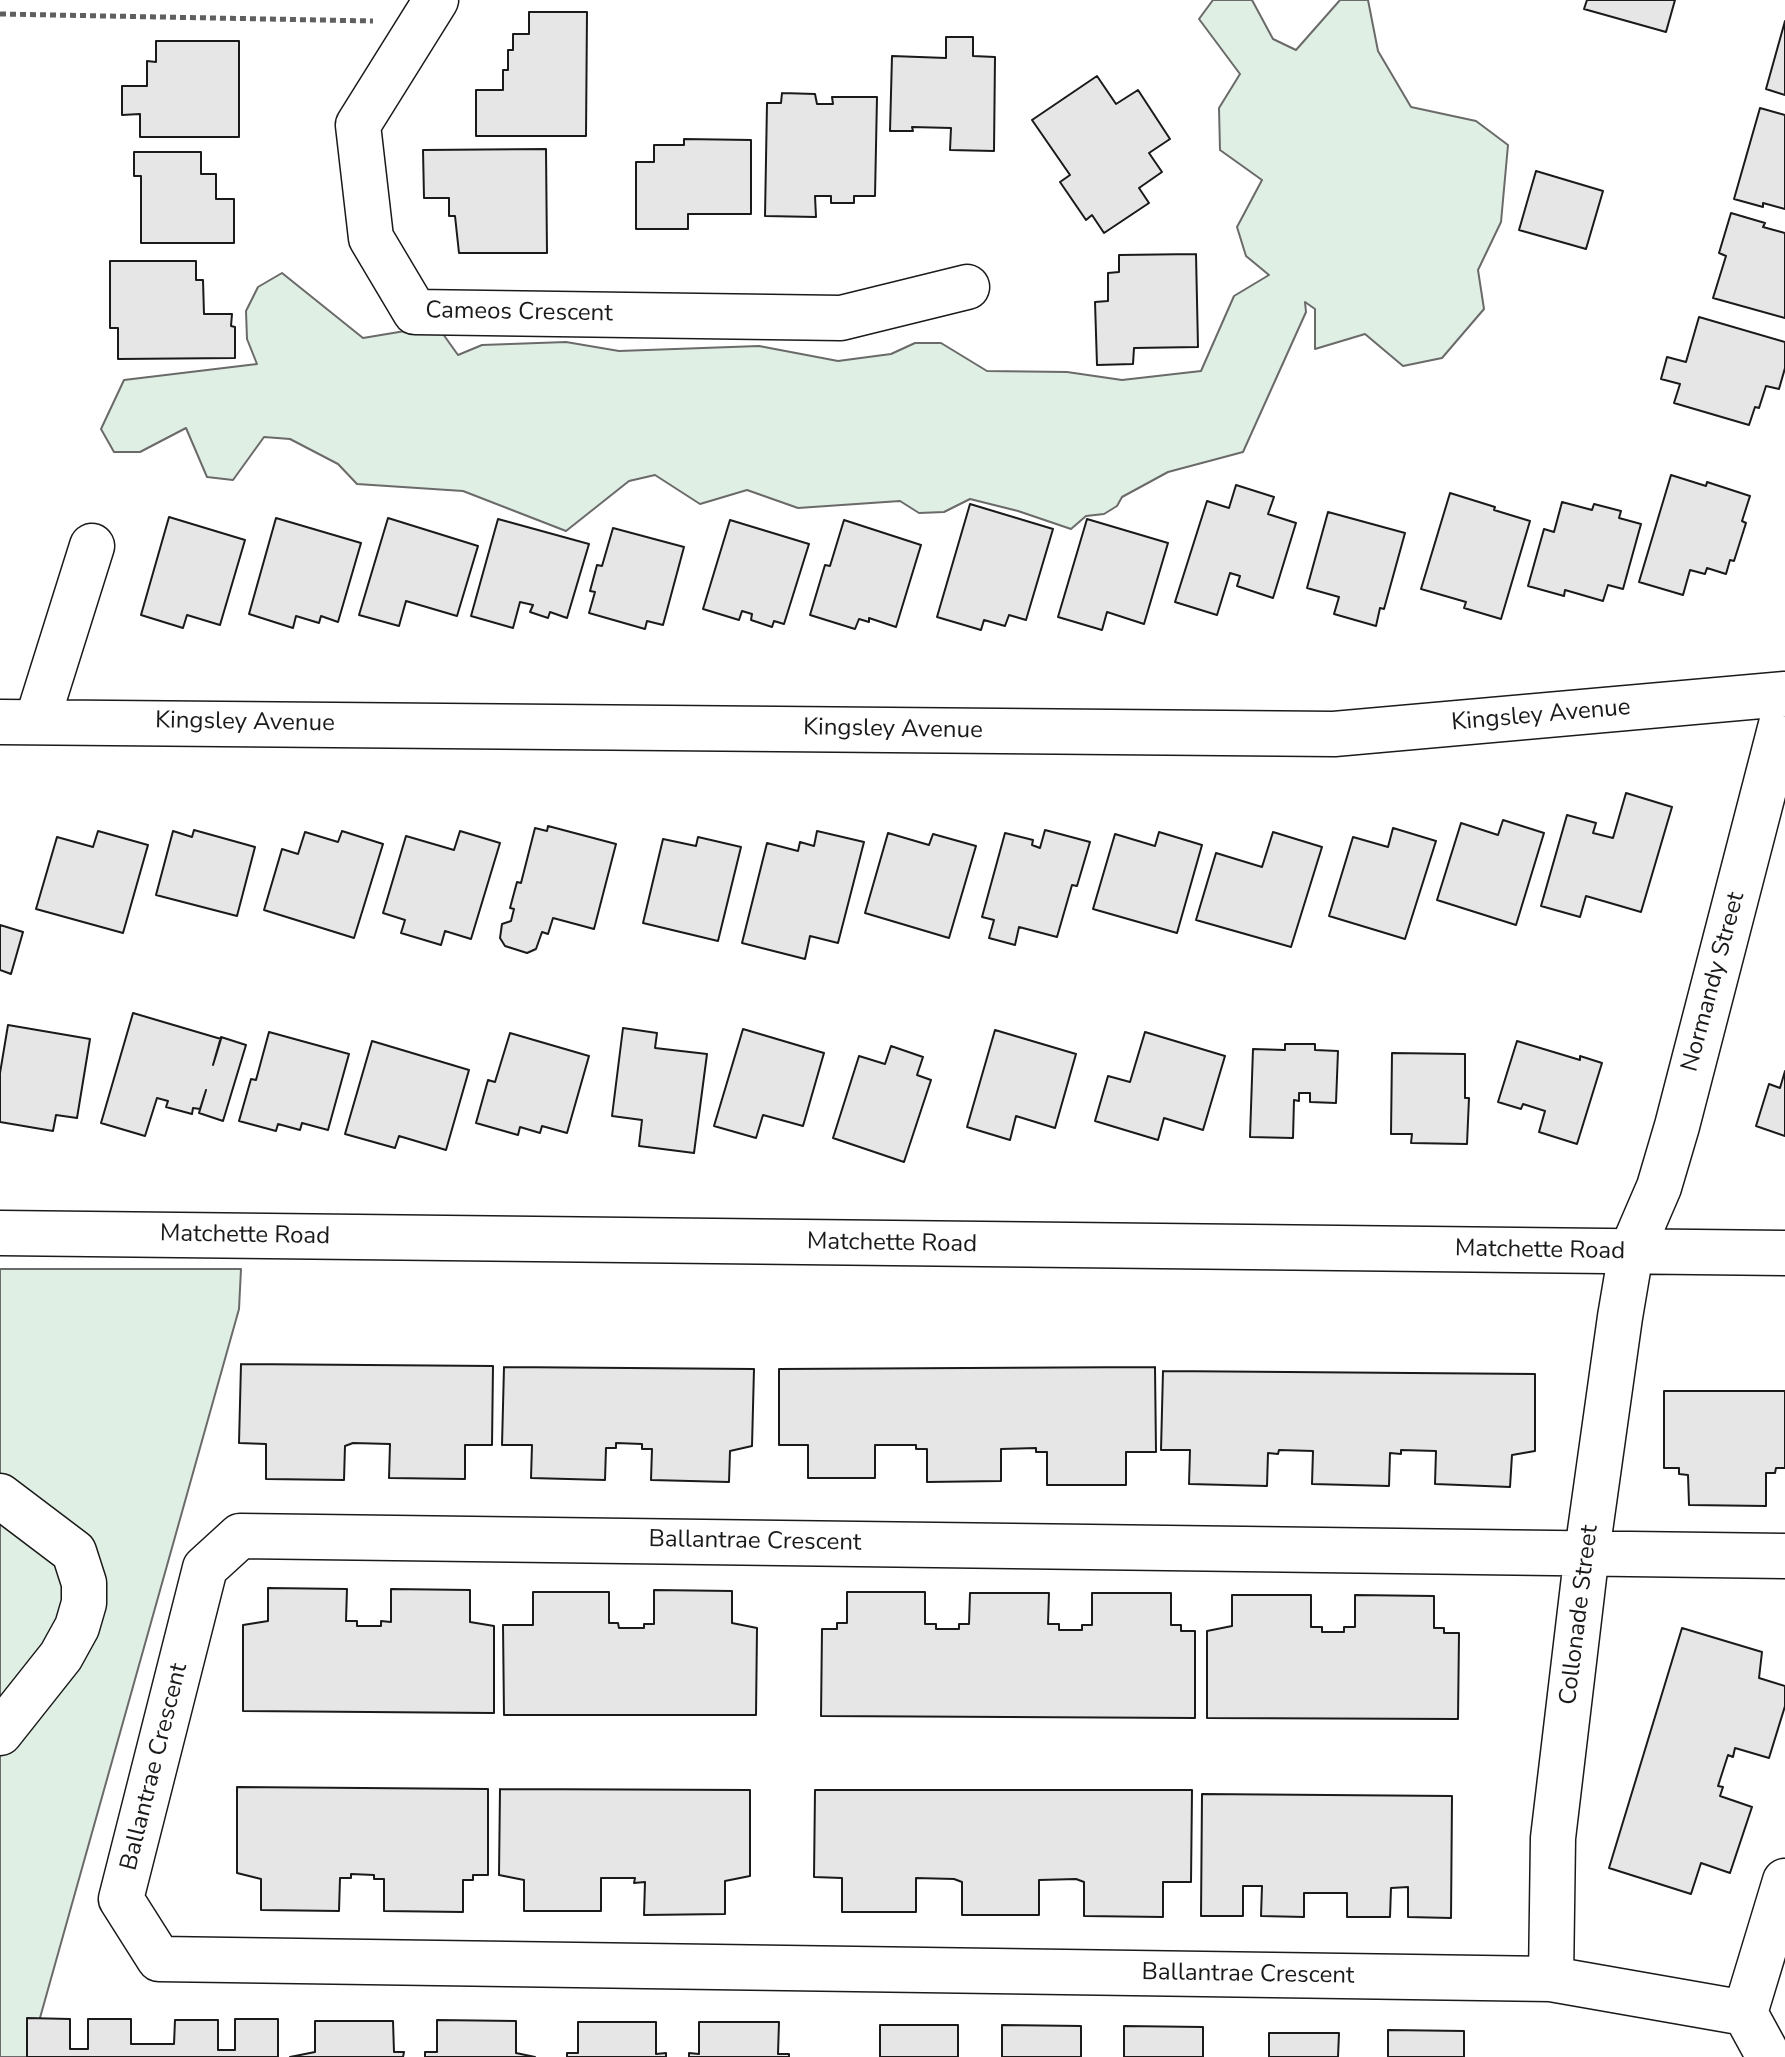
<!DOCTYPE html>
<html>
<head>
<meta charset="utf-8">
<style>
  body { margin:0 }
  canvas { display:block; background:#fff }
</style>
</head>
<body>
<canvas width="1785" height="2057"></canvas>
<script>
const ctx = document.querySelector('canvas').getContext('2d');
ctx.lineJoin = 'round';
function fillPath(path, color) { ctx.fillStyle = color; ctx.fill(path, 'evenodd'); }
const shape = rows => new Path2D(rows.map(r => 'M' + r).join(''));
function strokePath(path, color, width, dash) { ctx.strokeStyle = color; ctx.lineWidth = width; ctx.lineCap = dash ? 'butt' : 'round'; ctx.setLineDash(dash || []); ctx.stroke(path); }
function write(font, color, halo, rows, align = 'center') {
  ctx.font = font + ' "Nunito Sans",sans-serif'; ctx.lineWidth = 6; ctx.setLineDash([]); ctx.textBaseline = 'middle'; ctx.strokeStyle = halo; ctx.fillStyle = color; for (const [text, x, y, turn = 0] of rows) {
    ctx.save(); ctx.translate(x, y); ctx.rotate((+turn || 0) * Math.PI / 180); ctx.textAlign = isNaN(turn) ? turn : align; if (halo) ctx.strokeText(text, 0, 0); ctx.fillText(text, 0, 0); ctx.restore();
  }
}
const green = shape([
  [1213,0,1252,0,1273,39,1296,50,1340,0,1368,0,1378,51,1411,107,1476,121,1508,145,1501,222,1478,270,1484,309,1442,358,1403,366,1365,334,1315,349,1315,309,1305,302,1306,312,1243,452,1168,472,1122,497,1117,506,1104,514,1086,516,1071,529,1018,511,970,499,944,512,919,513,900,501,798,508,747,490,700,504,655,475,629,481,566,531,463,491,357,484,338,464,290,439,264,437,233,480,207,477,186,428,140,452,114,452,101,429,124,380,257,364,247,339,246,311,258,287,282,273,363,338,417,329,443,334,458,355,482,345,566,342,619,351,759,346,838,361,891,354,915,343,941,343,987,371,1067,372,1122,380,1201,371,1234,296,1269,275,1246,256,1237,227,1262,180,1220,150,1219,108,1240,74,1199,19,1213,0],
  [0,1269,241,1269,239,1309,29,2057,0,2057,0,1269]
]);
const building = shape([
  [1587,0,1675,0,1666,32,1584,9,1587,0],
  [529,12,587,12,586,136,476,136,476,90,503,90,503,70,508,70,508,50,513,50,513,34,529,34,529,12],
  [1785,21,1785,95,1766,89,1785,21],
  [946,37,973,37,973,56,995,57,994,151,950,150,951,128,912,127,913,131,890,131,892,56,946,58,946,37],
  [156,41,239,41,239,137,140,137,140,114,122,115,122,86,147,86,147,61,156,62,156,41],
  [1097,76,1116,104,1138,90,1170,139,1149,153,1162,172,1139,188,1149,203,1104,233,1092,215,1086,220,1060,182,1070,175,1032,120,1097,76],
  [782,93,815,94,817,104,833,104,832,97,877,97,875,196,854,196,854,203,831,203,831,196,815,196,816,217,765,216,767,103,781,103,782,93],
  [1760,108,1785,115,1785,209,1763,203,1763,207,1734,199,1760,108],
  [684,139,751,140,751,214,688,214,688,229,636,229,636,162,654,162,654,145,684,145,684,139],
  [546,149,547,253,459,253,455,216,449,216,449,198,424,198,423,150,546,149],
  [134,152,201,152,201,174,216,174,216,199,234,199,234,243,141,243,141,176,134,176,134,152],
  [1536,171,1603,191,1586,249,1519,230,1536,171],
  [1731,213,1765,223,1763,227,1785,233,1785,318,1713,298,1726,256,1719,253,1731,213],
  [1196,254,1198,347,1134,348,1133,364,1097,365,1095,302,1108,301,1108,273,1119,272,1119,255,1196,254],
  [110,261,196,261,196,280,203,280,204,314,232,314,231,326,235,327,235,358,118,359,118,328,110,328,110,261],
  [1699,317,1785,342,1785,368,1779,389,1766,386,1759,408,1755,407,1749,425,1674,403,1680,384,1661,379,1667,357,1686,362,1699,317],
  [1671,475,1706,486,1707,482,1750,496,1742,521,1746,523,1734,561,1730,560,1726,574,1707,568,1705,574,1690,570,1683,595,1639,582,1671,475],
  [1236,485,1274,497,1268,514,1296,523,1273,598,1237,586,1240,576,1230,573,1217,615,1175,602,1207,501,1229,508,1236,485],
  [1450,493,1495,507,1494,510,1530,521,1501,619,1464,608,1466,602,1421,589,1450,493],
  [1562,502,1592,510,1594,504,1621,511,1619,518,1641,524,1623,589,1608,585,1603,601,1565,590,1564,596,1528,586,1544,529,1554,532,1562,502],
  [970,504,1053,529,1026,620,1009,615,1005,626,984,620,981,630,937,617,970,504],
  [1328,512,1405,533,1384,609,1380,608,1376,626,1334,614,1339,597,1307,588,1328,512],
  [169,517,245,540,220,625,187,615,183,628,141,615,169,517],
  [276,518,361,543,338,622,321,616,319,623,296,616,293,628,249,614,276,518],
  [388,518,478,546,457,616,406,601,399,626,359,615,388,518],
  [498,519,589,544,567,618,550,612,548,618,530,612,533,605,520,602,513,628,471,616,498,519],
  [1087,519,1168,543,1144,624,1107,612,1102,630,1058,617,1087,519],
  [730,520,809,544,784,624,774,621,772,627,751,620,752,614,742,611,739,620,703,609,730,520],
  [844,520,921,545,896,627,869,618,869,622,859,619,855,629,810,615,825,565,830,566,844,520],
  [613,528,684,547,663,625,647,621,645,629,589,613,595,592,590,591,597,565,602,566,613,528],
  [1626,793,1672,807,1641,912,1586,896,1580,917,1541,906,1567,815,1596,823,1593,833,1613,838,1626,793],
  [1503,820,1544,833,1516,925,1437,900,1461,823,1498,835,1503,820],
  [548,826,616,844,594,929,553,918,548,934,542,932,536,949,527,953,505,946,500,938,502,924,511,921,514,909,510,908,517,882,521,883,535,828,547,831,548,826],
  [1393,828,1436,841,1405,939,1329,916,1353,837,1388,847,1393,828],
  [194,830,255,847,237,916,156,895,173,831,192,837,194,830],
  [1045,830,1090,842,1077,886,1072,885,1057,937,1019,927,1015,945,989,938,994,920,982,917,1005,833,1033,840,1032,845,1040,848,1045,830],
  [98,831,148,845,123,933,36,909,57,837,93,847,98,831],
  [342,831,383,844,354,938,264,910,282,849,298,854,305,832,338,842,342,831],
  [460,831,500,843,471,939,445,931,441,945,401,933,405,920,383,913,406,836,454,850,460,831],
  [817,831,864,842,838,943,810,936,805,959,742,943,767,843,798,851,800,842,814,846,817,831],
  [1159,832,1202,845,1177,933,1093,909,1115,834,1155,846,1159,832],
  [1273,832,1322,847,1291,947,1196,920,1216,853,1262,867,1273,832],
  [888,833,929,845,933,834,976,846,949,938,865,913,888,833],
  [698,837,741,847,718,941,643,923,663,839,696,846,698,837],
  [0,925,23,932,11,974,0,970,0,925],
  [133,1013,221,1039,213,1065,221,1037,246,1045,223,1121,199,1113,206,1090,200,1109,193,1108,192,1114,166,1107,168,1101,157,1098,145,1136,101,1123,133,1013],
  [8,1025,90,1039,77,1118,56,1115,53,1131,0,1122,0,1073,8,1025],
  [623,1028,657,1033,655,1048,707,1054,694,1153,639,1146,642,1120,612,1116,623,1028],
  [743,1029,824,1053,803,1126,763,1115,756,1138,714,1126,743,1029],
  [995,1030,1076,1054,1055,1128,1016,1116,1010,1140,967,1127,995,1030],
  [269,1032,349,1054,328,1130,302,1123,300,1130,278,1124,276,1131,239,1121,251,1079,256,1080,269,1032],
  [1145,1032,1225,1056,1203,1130,1164,1118,1158,1140,1095,1121,1108,1076,1130,1082,1145,1032],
  [510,1033,589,1056,567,1133,542,1126,540,1133,520,1127,518,1135,476,1123,488,1080,495,1082,510,1033],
  [372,1041,469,1070,446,1150,399,1136,395,1148,345,1134,372,1041],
  [1517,1041,1580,1060,1580,1056,1602,1063,1577,1144,1539,1132,1545,1111,1523,1104,1521,1109,1498,1102,1517,1041],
  [1285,1044,1315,1044,1315,1050,1338,1051,1336,1103,1310,1102,1310,1093,1299,1093,1299,1101,1294,1100,1293,1138,1250,1137,1253,1049,1285,1050,1285,1044],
  [891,1046,923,1057,917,1075,931,1080,904,1162,833,1138,859,1056,885,1064,891,1046],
  [1392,1053,1465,1054,1465,1098,1469,1098,1467,1144,1411,1143,1412,1134,1391,1134,1392,1053],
  [1785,1071,1785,1136,1756,1126,1769,1084,1780,1088,1785,1071],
  [241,1364,493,1366,492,1445,465,1445,465,1479,389,1478,390,1444,353,1443,345,1446,344,1480,266,1479,266,1444,239,1443,241,1364],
  [504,1367,754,1369,752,1446,730,1451,729,1482,651,1480,652,1449,642,1449,642,1444,616,1443,616,1448,606,1448,605,1480,531,1478,532,1445,502,1445,504,1367],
  [1155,1367,1156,1452,1126,1452,1126,1485,1047,1485,1047,1452,1036,1452,1036,1448,1001,1449,1001,1481,927,1482,927,1449,916,1449,916,1445,875,1445,875,1478,808,1478,808,1445,779,1445,779,1369,1155,1367],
  [1163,1371,1535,1374,1535,1451,1512,1455,1510,1487,1435,1484,1436,1451,1401,1450,1401,1454,1390,1453,1389,1486,1312,1484,1313,1451,1279,1450,1278,1454,1268,1453,1267,1486,1189,1484,1190,1450,1161,1450,1163,1371],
  [1664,1391,1785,1391,1785,1468,1776,1468,1775,1473,1766,1473,1766,1506,1689,1505,1688,1475,1679,1474,1679,1468,1664,1468,1664,1391],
  [268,1588,347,1589,346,1621,357,1621,357,1626,381,1626,381,1621,391,1622,391,1589,470,1590,470,1622,494,1626,494,1713,243,1711,243,1625,268,1621,268,1588],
  [654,1590,732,1591,732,1623,757,1628,756,1715,504,1715,503,1625,533,1625,533,1592,609,1592,609,1623,618,1623,619,1628,644,1628,644,1624,654,1624,654,1590],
  [847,1592,925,1592,925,1624,936,1624,936,1629,959,1629,959,1624,969,1624,970,1593,1049,1593,1048,1624,1059,1624,1059,1630,1082,1630,1082,1625,1092,1625,1092,1593,1171,1593,1171,1625,1181,1625,1181,1631,1195,1631,1195,1718,821,1716,822,1629,837,1629,837,1623,847,1623,847,1592],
  [1232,1595,1311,1595,1311,1627,1322,1627,1322,1632,1344,1632,1344,1627,1355,1627,1355,1595,1434,1596,1434,1628,1444,1628,1444,1633,1459,1633,1458,1719,1207,1718,1207,1631,1232,1626,1232,1595],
  [1682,1628,1762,1652,1759,1678,1785,1686,1785,1706,1769,1758,1735,1748,1733,1757,1728,1755,1718,1786,1723,1787,1720,1796,1752,1807,1730,1873,1701,1863,1691,1894,1609,1868,1682,1628],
  [237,1787,488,1789,488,1875,473,1875,473,1880,463,1880,463,1912,384,1911,384,1879,374,1879,374,1875,351,1874,351,1878,340,1878,339,1911,261,1910,261,1879,237,1873,237,1787],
  [500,1789,750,1790,750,1876,725,1881,725,1914,644,1915,645,1882,634,1883,635,1878,601,1878,601,1911,524,1911,524,1880,499,1875,500,1789],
  [815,1790,1192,1790,1191,1882,1163,1882,1163,1917,1084,1916,1084,1882,1076,1879,1039,1880,1039,1915,962,1915,962,1882,954,1879,916,1878,916,1912,842,1912,842,1878,814,1877,815,1790],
  [1202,1794,1452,1796,1451,1918,1408,1917,1408,1887,1391,1888,1390,1917,1347,1917,1347,1893,1304,1893,1304,1917,1261,1916,1262,1886,1243,1886,1243,1916,1201,1916,1202,1794],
  [27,2018,70,2019,70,2049,88,2049,88,2019,131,2019,131,2044,174,2044,175,2020,218,2020,218,2050,235,2050,235,2019,278,2019,278,2057,27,2057,27,2018],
  [437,2020,516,2021,516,2053,535,2057,425,2057,425,2052,437,2052,437,2020],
  [315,2021,393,2021,394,2052,404,2052,403,2057,290,2057,315,2052,315,2021],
  [578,2022,656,2022,656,2054,666,2053,666,2057,567,2057,567,2053,578,2053,578,2022],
  [699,2022,779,2022,778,2054,789,2054,789,2057,689,2057,689,2053,699,2054,699,2022],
  [880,2025,958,2025,958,2057,880,2057,880,2025],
  [1002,2025,1081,2026,1081,2057,1002,2057,1002,2025],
  [1124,2026,1203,2027,1203,2057,1124,2057,1124,2026],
  [1388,2030,1464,2031,1464,2057,1388,2057,1388,2030],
  [1269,2033,1339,2033,1338,2057,1269,2057,1269,2033]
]);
const path = shape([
  [0,14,373,21]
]);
const minor = shape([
  [436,0,358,125,371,238,415,312,841,318,967,287],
  [37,721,92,546],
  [0,722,1334,734,1785,694],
  [0,1233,1785,1253],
  [0,1496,74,1552,84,1583,84,1603,77,1627,61,1656,0,1733],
  [1551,1979,1553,1838,1587,1552,1620,1317,1631,1252,1659,1187,1677,1126,1785,709],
  [1745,2013,1785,1881],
  [1769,2057,1745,2013,1551,1979,159,1959,121,1899,205,1568,240,1536,1785,1556]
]);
const streetNames = [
  ["Cameos Crescent",519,313,1],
  ["Kingsley Avenue",1541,716,-5],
  ["Kingsley Avenue",245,723,1],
  ["Kingsley Avenue",893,730,1],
  ["Normandy Street",1714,982,-75],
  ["Matchette Road",245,1236,1],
  ["Matchette Road",892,1244,1],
  ["Matchette Road",1540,1251,1],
  ["Ballantrae Crescent",755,1542,1],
  ["Collonade Street",1580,1615,-83],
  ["Ballantrae Crescent",155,1767,-76],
  ["Ballantrae Crescent",1248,1975,1]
];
fillPath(green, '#e0efe3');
strokePath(green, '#6a6a6a', 2);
fillPath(building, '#e6e6e6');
strokePath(building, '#1a1a1a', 2);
strokePath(minor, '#1a1a1a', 47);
strokePath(path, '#5f5f5f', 5, [6, 4]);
strokePath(minor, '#fff', 44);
write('24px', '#1a1a1a', '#fff', streetNames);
</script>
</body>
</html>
